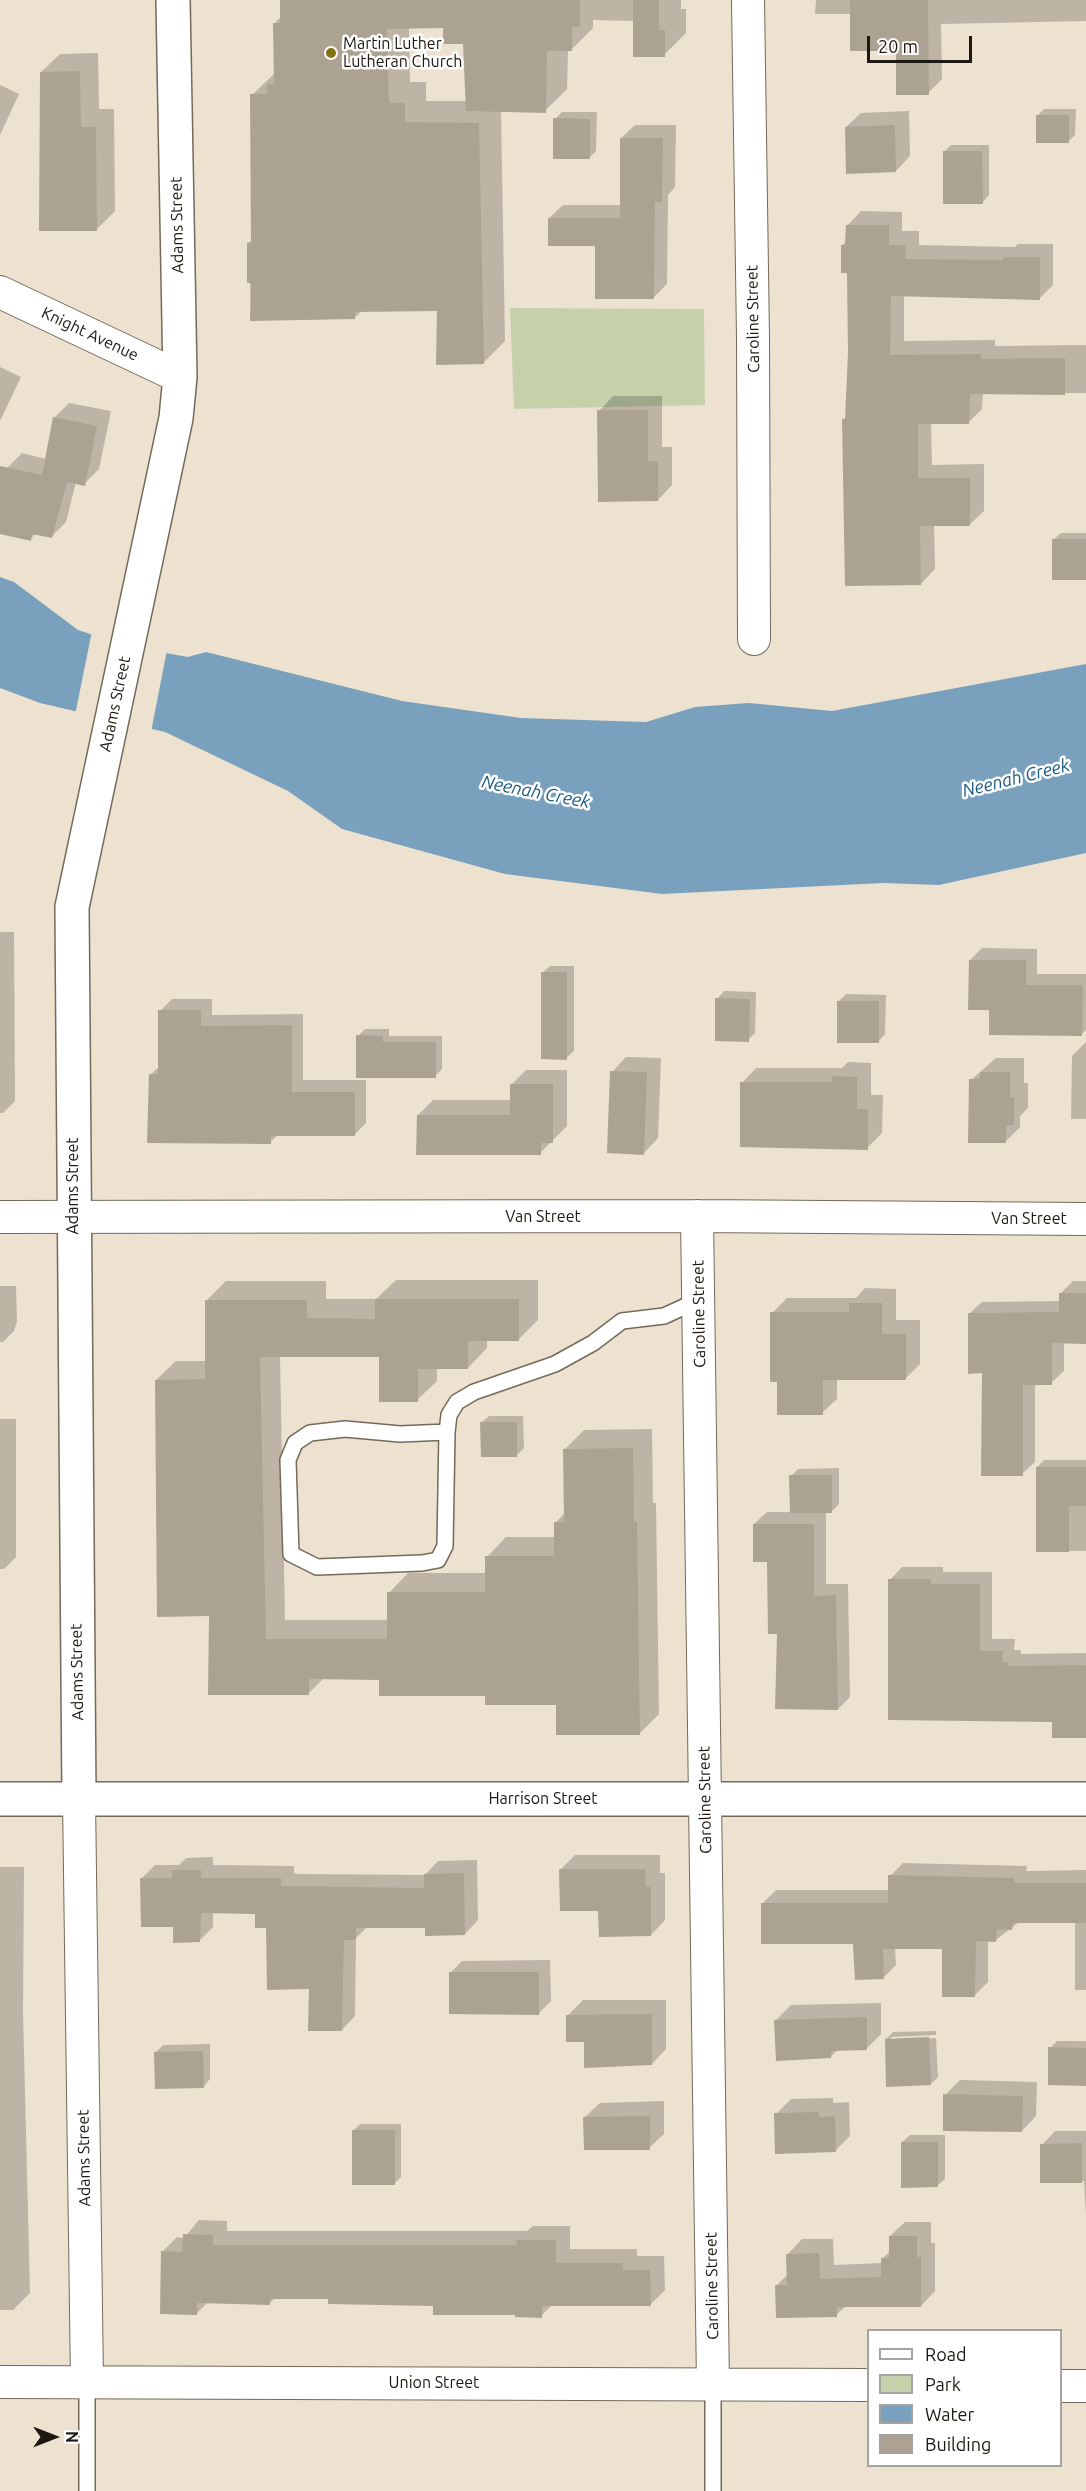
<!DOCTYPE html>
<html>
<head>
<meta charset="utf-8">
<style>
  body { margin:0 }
  #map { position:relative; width:1086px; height:2491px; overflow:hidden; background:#ede1d0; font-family:Ubuntu,sans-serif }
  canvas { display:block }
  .legend { position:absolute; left:867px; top:2329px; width:195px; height:138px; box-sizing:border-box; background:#fff; border:2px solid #a5a3a0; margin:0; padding:8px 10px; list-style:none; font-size:18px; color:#1d1912 }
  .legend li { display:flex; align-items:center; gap:12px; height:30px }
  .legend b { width:30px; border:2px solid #a5a3a0 }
  .north { position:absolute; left:24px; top:2407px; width:60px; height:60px; -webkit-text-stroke:4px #fff; paint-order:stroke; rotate:90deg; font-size:16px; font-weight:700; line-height:24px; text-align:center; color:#1d1912 }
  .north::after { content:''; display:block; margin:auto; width:21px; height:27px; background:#1d1912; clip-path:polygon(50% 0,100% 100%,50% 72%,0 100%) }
  .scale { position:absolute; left:867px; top:36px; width:105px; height:27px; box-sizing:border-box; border:3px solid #1d1912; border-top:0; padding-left:8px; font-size:18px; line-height:21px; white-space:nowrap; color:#1d1912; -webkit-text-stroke:4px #fff; paint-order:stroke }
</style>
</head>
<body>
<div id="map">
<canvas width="1086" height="2491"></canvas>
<ul class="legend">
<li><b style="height:8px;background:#fff"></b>Road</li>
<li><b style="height:16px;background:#c6d1ac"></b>Park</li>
<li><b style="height:16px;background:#79a1be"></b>Water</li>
<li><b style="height:16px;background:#aca291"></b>Building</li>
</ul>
<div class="north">N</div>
<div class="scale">20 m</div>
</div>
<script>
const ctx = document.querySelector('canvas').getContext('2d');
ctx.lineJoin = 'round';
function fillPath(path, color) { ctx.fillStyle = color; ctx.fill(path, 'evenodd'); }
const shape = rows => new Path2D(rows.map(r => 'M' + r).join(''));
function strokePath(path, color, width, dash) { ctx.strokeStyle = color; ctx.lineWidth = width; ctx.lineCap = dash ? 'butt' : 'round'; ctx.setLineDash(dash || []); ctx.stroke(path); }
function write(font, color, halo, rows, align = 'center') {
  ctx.font = font + ' Ubuntu,sans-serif'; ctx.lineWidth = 5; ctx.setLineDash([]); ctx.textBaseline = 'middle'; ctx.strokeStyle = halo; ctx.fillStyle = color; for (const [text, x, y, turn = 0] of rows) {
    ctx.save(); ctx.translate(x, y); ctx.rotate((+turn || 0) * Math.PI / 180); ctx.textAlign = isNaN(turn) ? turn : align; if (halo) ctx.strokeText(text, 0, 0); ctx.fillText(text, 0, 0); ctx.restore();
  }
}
const green = shape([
  [510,308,704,309,705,405,514,409]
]);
const water = shape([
  [0,577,14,582,78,630,126,646,188,657,206,652,402,701,521,718,646,722,695,707,749,703,832,711,1086,664,1086,853,939,885,883,883,662,894,505,874,342,829,288,791,165,732,40,703,0,688]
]);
const pier = shape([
  [92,631,127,643,167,650,151,732,75,715]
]);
const shadow = shape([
  [281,0,681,0,681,9,686,9,686,33,664,55,634,21,593,20,593,28,571,50,568,50,567,89,545,111,501,110,505,341,483,363,439,310,362,311,354,318,251,319,249,243,252,240,252,95,275,73,274,24,282,16],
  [445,26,465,42,467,101,426,101,426,82,410,82,409,27],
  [816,0,1086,0,1086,21,941,24,942,79,928,93,897,50,851,14,815,14],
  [98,53,99,109,114,109,115,211,97,229,41,72,60,54],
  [0,85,19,94,0,135],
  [1044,109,1076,109,1075,135,1068,142,1037,116],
  [909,111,910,156,896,171,846,127,861,113],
  [562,112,597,112,596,151,589,158,555,119],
  [635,125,676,125,675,187,668,195,667,284,653,298,596,244,549,218,563,205,621,205,621,138],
  [951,145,989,145,989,195,982,203,944,152],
  [861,211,902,212,902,231,919,231,919,245,1015,247,1018,244,1053,244,1053,285,1039,299,904,295,904,341,995,340,995,346,1086,345,1086,393,983,393,982,409,968,423,931,423,932,465,984,464,984,511,969,525,934,525,935,569,921,584,843,420,846,417,849,353,848,272,842,245,847,241,847,226],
  [0,367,21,377,0,421],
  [613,396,662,396,662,447,672,447,672,485,658,500,599,411],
  [69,403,111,411,99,469,84,484,76,482,66,522,51,537,36,533,30,540,0,532,0,496,7,468,22,453,46,459,55,417],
  [1061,533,1086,533,1086,579,1053,540],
  [0,932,14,932,15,1101,3,1113,0,1113],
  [982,948,1037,949,1037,974,1086,974,1086,1030,1082,1034,991,1009,970,960],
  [550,966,574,966,574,1051,566,1058,542,973],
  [724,991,756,992,755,1033,748,1040,717,999],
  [846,994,886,995,885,1034,878,1042,839,1001],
  [172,999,212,999,212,1015,303,1014,303,1080,366,1080,366,1123,354,1135,278,1135,270,1142,150,1075,160,1066,160,1011],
  [365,1029,389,1029,389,1036,442,1036,442,1069,435,1076,358,1036],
  [1086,1042,1086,1119,1071,1119,1072,1056],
  [626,1057,661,1058,658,1138,644,1153,612,1072],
  [996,1058,1024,1058,1024,1083,1028,1083,1028,1108,1020,1116,1020,1127,1005,1142,971,1080],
  [848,1062,871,1063,871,1095,883,1095,882,1133,867,1148,742,1083,756,1068,842,1068],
  [526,1070,567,1070,567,1126,540,1153,418,1115,433,1100,511,1100,511,1085],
  [396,1280,538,1280,538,1320,519,1339,487,1339,487,1348,468,1368,437,1368,437,1381,417,1400,380,1356,280,1356,285,1620,389,1620,389,1593,408,1573,487,1573,487,1557,506,1537,555,1537,555,1523,565,1513,565,1449,584,1430,652,1429,653,1503,656,1503,659,1714,640,1733,558,1703,380,1678,324,1678,309,1693,211,1615,156,1380,176,1361,207,1361,207,1300,226,1281,326,1281,326,1299,376,1299],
  [1073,1281,1086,1281,1086,1342,1064,1342,1064,1371,1051,1383,1035,1383,1035,1462,1022,1474,984,1372,969,1314,982,1302,1061,1301,1061,1293],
  [0,1286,16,1286,17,1321,14,1331,3,1342,0,1342],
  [865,1288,896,1289,896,1320,920,1320,920,1364,906,1378,837,1378,837,1399,822,1413,778,1381,772,1313,787,1298,856,1298],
  [489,1416,523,1416,524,1448,517,1455,481,1423],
  [0,1419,16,1419,16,1557,4,1569,0,1569],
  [1044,1460,1086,1460,1086,1551,1037,1551,1037,1467],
  [839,1468,839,1504,832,1511,826,1511,826,1584,848,1584,850,1697,838,1709,778,1632,768,1561,754,1524,767,1512,792,1512,791,1476,798,1469],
  [902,1567,943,1567,943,1572,992,1572,992,1639,1015,1639,1014,1650,1021,1650,1021,1654,1086,1653,1086,1736,1053,1720,890,1580],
  [575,1855,660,1855,660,1873,665,1873,665,1920,651,1935,600,1909,560,1870],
  [213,1857,213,1865,294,1866,294,1873,298,1874,425,1875,438,1861,477,1860,478,1920,465,1934,426,1927,367,1927,356,1938,355,2016,342,2030,257,1912,213,1912,213,1927,199,1941,175,1925,142,1878,155,1865,179,1865,186,1858],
  [903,1863,1027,1866,1026,1871,1086,1870,1086,1990,1075,1990,1075,1922,1019,1922,996,1940,988,1940,988,1982,975,1995,944,1948,895,1948,896,1965,883,1978,855,1943,763,1903,776,1890,890,1890,890,1876],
  [0,1867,24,1867,23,2012,30,2293,13,2310,0,2310],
  [550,1960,551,2001,539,2013,450,1973,462,1961],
  [583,2000,666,2000,666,2049,652,2064,585,2041,568,2015],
  [881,2003,881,2034,867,2048,838,2049,831,2057,776,2020,791,2005],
  [936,2031,936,2035,891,2037,891,2040,936,2038,938,2077,931,2084,886,2039,893,2032],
  [1057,2041,1086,2041,1086,2084,1050,2048],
  [210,2044,210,2079,203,2087,156,2052,163,2045],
  [960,2080,1037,2082,1036,2116,1022,2131,945,2095],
  [833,2098,833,2103,849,2102,850,2136,835,2151,776,2114,791,2099],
  [664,2101,664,2134,649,2148,585,2117,600,2103],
  [360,2124,401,2124,401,2177,394,2184,353,2131],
  [1055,2131,1086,2131,1086,2216,1084,2181,1042,2182,1042,2145],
  [910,2135,945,2135,945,2179,937,2186,902,2142],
  [199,2220,227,2221,227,2231,527,2231,533,2226,570,2226,570,2249,637,2249,637,2256,664,2256,665,2290,650,2305,553,2304,541,2316,434,2304,330,2298,275,2298,269,2304,208,2302,197,2313,162,2252,177,2237,184,2238],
  [905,2222,931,2222,931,2243,935,2243,935,2291,921,2306,846,2306,836,2315,776,2286,788,2274,788,2254,802,2239,833,2239,834,2265,882,2263,882,2259,891,2250,890,2236]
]);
const building = shape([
  [280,0,580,0,580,27,572,27,572,51,547,51,546,113,466,111,463,44,443,44,443,28,387,29,389,103,405,103,405,122,479,123,484,364,436,365,437,311,355,312,355,319,250,321,251,283,247,283,247,243,251,242,250,94,267,94,267,84,274,84,273,23,280,23],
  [633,0,659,0,659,30,665,30,665,57,633,57],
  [850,0,928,0,929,95,896,95,896,51,850,51],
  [80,71,81,127,96,127,97,231,39,231,40,72],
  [1036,115,1069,115,1069,143,1036,143],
  [553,118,590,119,590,159,553,159],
  [895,125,896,172,846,174,845,127],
  [620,138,663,138,662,202,655,202,654,299,595,299,595,246,548,246,548,218,620,218],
  [943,151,982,151,983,204,943,204],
  [846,225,889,225,889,245,906,245,905,259,1003,260,1003,257,1040,257,1040,300,891,296,890,355,981,354,981,359,1065,358,1065,395,970,394,969,424,918,424,918,478,970,478,970,526,920,526,921,585,845,586,842,419,845,419,848,353,847,273,841,273,841,245,845,245],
  [597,410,648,410,648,461,658,461,658,501,598,502],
  [53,417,97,426,85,486,67,482,52,538,32,534,31,541,0,534,0,466,42,475],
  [1052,539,1086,539,1086,580,1052,580],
  [969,960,1026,960,1026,985,1083,985,1082,1036,989,1035,989,1010,968,1010],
  [541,972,567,972,567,1060,541,1059],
  [715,998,750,999,749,1042,715,1041],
  [837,1001,879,1001,879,1043,837,1043],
  [158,1010,201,1010,201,1026,292,1025,292,1092,355,1092,355,1136,271,1136,271,1144,147,1143,149,1074,158,1074],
  [356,1035,383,1036,383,1042,436,1042,436,1078,356,1078],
  [610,1071,647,1072,644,1155,607,1153],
  [980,1072,1010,1072,1010,1097,1014,1097,1014,1125,1006,1125,1006,1143,968,1143,969,1079,980,1079],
  [832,1076,857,1077,857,1109,868,1109,868,1150,740,1147,740,1082,831,1082],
  [510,1084,553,1084,553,1143,541,1143,541,1155,416,1155,417,1115,510,1115],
  [1059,1293,1086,1293,1086,1344,1052,1343,1052,1385,1023,1385,1023,1476,981,1476,982,1373,968,1374,968,1313,1059,1312],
  [375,1299,519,1299,519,1341,468,1341,468,1369,418,1369,418,1402,379,1402,379,1357,260,1357,266,1639,387,1639,387,1592,485,1592,485,1556,554,1556,554,1522,564,1522,563,1449,633,1448,634,1522,637,1521,640,1735,556,1735,556,1705,485,1705,485,1696,379,1696,379,1680,309,1679,309,1695,208,1695,209,1616,157,1617,155,1380,205,1379,205,1300,307,1300,307,1318,375,1319],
  [849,1303,882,1303,882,1334,906,1334,906,1380,823,1380,823,1415,777,1415,777,1382,770,1382,770,1312,849,1312],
  [480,1422,517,1422,517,1457,481,1457],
  [1036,1467,1086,1467,1086,1506,1069,1506,1069,1552,1036,1552],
  [789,1475,832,1475,832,1513,790,1513],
  [753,1524,814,1524,814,1596,836,1595,838,1710,775,1709,777,1634,768,1634,767,1562,753,1562],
  [888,1579,931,1579,931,1584,980,1584,980,1651,1003,1651,1002,1662,1008,1662,1008,1666,1086,1665,1086,1738,1052,1738,1052,1722,888,1720],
  [559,1869,645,1869,646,1887,651,1887,651,1936,599,1937,598,1911,560,1911],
  [172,1870,201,1870,201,1878,281,1878,281,1886,284,1886,424,1888,424,1874,464,1873,465,1935,425,1936,425,1928,356,1928,356,1940,344,1940,342,2031,308,2031,309,1989,267,1990,266,1928,255,1928,255,1914,201,1913,200,1942,173,1943,173,1927,141,1927,140,1878,172,1878],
  [888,1875,1014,1878,1014,1883,1086,1883,1086,1923,1013,1923,1012,1930,997,1929,996,1942,976,1941,975,1997,942,1997,942,1949,883,1949,884,1979,855,1980,853,1944,761,1944,761,1903,888,1903],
  [449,1972,539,1972,539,2015,449,2014],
  [652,2014,652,2065,584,2068,584,2042,566,2042,566,2015],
  [867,2017,867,2050,831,2051,831,2058,776,2061,774,2020],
  [929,2037,931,2085,886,2087,885,2039],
  [1048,2047,1086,2048,1086,2086,1048,2085],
  [203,2051,204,2088,155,2089,154,2052],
  [943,2094,1023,2096,1022,2132,943,2131],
  [819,2112,819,2117,835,2116,836,2152,775,2154,774,2113],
  [650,2116,650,2150,584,2150,583,2117],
  [352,2130,395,2130,395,2185,352,2185],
  [901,2142,938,2142,938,2187,901,2188],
  [1082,2143,1082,2183,1040,2183,1040,2144],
  [183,2234,213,2235,213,2245,516,2245,517,2240,556,2240,556,2263,623,2263,623,2270,650,2270,651,2306,542,2306,542,2318,515,2317,515,2315,433,2315,433,2306,328,2304,328,2299,270,2299,270,2305,197,2303,197,2315,160,2314,161,2251,182,2252],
  [889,2236,917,2236,917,2257,921,2257,921,2307,837,2307,837,2317,776,2318,775,2285,787,2285,786,2254,819,2253,820,2279,881,2277,881,2258,889,2258]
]);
const lane = shape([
  [447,1432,445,1546,438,1560,422,1563,317,1567,291,1554,288,1460,295,1443,310,1433,345,1429,400,1434,447,1432,449,1415,457,1402,474,1392,555,1364,593,1343,622,1321,664,1316,699,1300],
  [87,2382,87,2491],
  [713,2384,713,2491]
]);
const street = shape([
  [748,0,753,337,754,639],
  [0,292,180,377],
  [697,1216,713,2384],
  [0,1217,697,1216,1086,1219],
  [79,1799,87,2382],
  [0,2382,868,2385],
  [1060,2386,1086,2386]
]);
const secondary = shape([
  [0,1799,1086,1799],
  [79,1799,72,907,176,418,180,377,173,0]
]);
const markers = [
  [331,53,6,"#837213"]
];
const poiNames = [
  ["Martin Luther",343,44],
  ["Lutheran Church",343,62]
];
const streetNames = [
  ["Adams Street",177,225,-91],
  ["Caroline Street",753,319,-91],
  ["Knight Avenue",90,334,25],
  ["Adams Street",115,704,-78],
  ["Adams Street",73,1186,-90],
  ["Van Street",543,1217],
  ["Van Street",1029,1219],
  ["Caroline Street",699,1314,-91],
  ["Adams Street",77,1672,-91],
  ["Harrison Street",543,1799],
  ["Caroline Street",705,1800,-91],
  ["Adams Street",84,2158,-91],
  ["Caroline Street",712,2286,-91],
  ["Union Street",434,2383]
];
const waterNames = [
  ["Neenah Creek",1016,778,-14],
  ["Neenah Creek",536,792,11]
];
fillPath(green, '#c6d1ac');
fillPath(water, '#79a1be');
fillPath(pier, '#ede1d0');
fillPath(shadow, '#0003');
fillPath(building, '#aca291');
strokePath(lane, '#746a5a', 18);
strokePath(street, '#746a5a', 34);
strokePath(secondary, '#746a5a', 36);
strokePath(lane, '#fff', 15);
strokePath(street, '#fff', 32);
strokePath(secondary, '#fff', 33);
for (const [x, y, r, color] of markers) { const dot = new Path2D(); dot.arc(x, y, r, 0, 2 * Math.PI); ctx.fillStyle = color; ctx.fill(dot); strokePath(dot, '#fff', 2); }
write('16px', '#1d1912', '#fff', poiNames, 'left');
write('16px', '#1d1912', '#fff', streetNames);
write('italic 18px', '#1a5b82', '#fff', waterNames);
</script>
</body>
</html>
